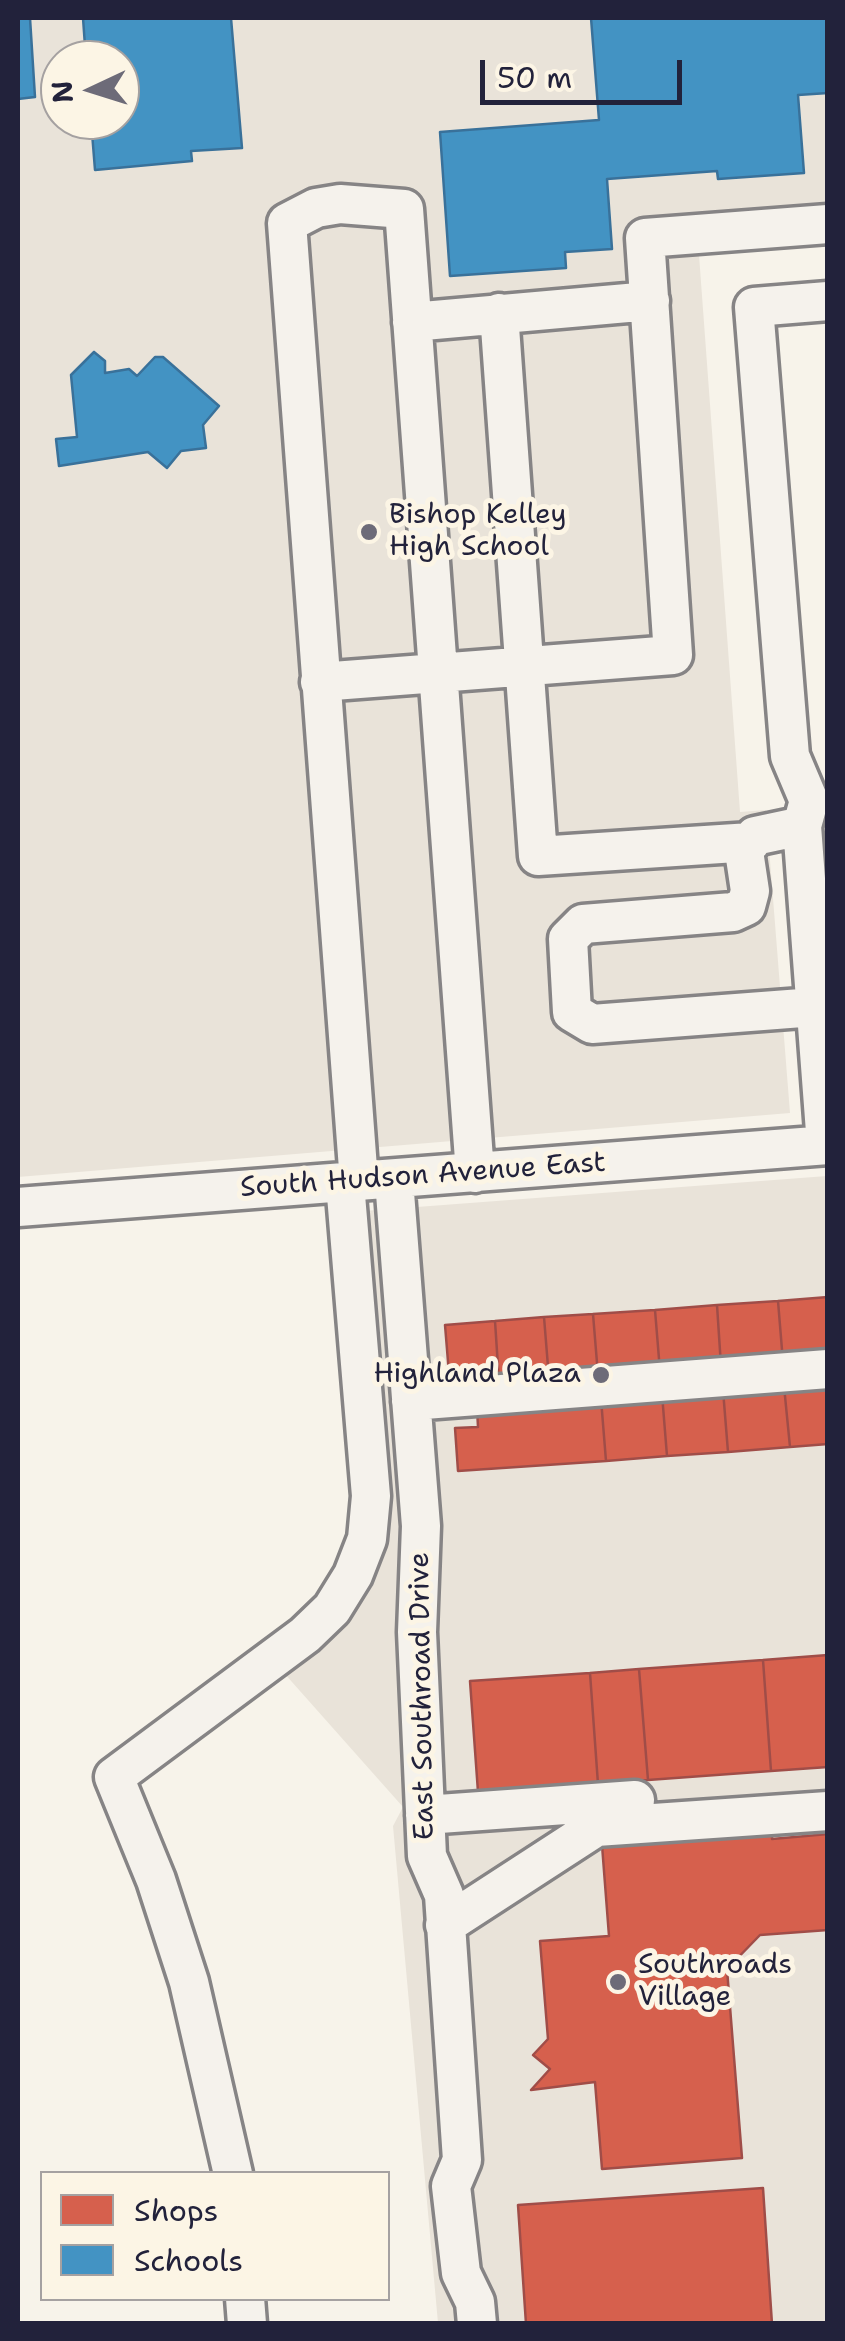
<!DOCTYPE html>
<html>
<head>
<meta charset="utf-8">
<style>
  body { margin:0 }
  #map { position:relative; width:845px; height:2341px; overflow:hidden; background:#f7f3ea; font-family:"Shantell Sans",sans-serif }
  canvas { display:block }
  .frame { position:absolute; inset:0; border:20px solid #22223b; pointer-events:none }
  .legend { position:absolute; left:40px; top:2171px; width:350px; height:130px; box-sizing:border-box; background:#fcf5e5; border:2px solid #a5a1a1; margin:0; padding:12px 18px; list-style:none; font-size:30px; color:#22223b }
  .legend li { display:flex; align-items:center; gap:20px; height:50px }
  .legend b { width:50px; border:2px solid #a5a1a1 }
  .north { position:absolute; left:40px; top:40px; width:100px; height:100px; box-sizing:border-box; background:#fcf5e5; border:2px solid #a5a1a1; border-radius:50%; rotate:266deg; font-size:28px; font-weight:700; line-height:40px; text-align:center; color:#22223b }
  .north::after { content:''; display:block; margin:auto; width:35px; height:45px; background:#6d6b78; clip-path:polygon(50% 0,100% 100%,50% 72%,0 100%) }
  .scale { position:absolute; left:480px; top:60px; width:202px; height:45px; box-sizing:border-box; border:5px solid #22223b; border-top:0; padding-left:12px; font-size:30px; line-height:35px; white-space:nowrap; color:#22223b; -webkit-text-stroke:8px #fcf5e5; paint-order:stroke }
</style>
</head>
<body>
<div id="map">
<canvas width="845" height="2341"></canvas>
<div class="frame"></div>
<ul class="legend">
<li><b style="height:28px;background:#d6604d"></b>Shops</li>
<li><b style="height:28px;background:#4393c3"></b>Schools</li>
</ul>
<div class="north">N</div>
<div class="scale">50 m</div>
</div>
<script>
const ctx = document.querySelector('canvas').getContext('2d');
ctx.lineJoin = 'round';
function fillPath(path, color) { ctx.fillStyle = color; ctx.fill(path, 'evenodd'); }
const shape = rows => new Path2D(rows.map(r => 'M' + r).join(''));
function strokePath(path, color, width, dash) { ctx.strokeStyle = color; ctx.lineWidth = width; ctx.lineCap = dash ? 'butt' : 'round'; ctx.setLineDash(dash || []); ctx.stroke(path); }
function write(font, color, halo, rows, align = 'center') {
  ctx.font = font + ' "Shantell Sans",sans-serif'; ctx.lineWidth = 10; ctx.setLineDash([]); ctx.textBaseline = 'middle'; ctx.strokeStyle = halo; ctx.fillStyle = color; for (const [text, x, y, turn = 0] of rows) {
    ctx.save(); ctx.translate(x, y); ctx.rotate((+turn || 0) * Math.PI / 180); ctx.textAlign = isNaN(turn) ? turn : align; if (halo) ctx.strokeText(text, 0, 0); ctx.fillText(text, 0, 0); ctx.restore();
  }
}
const built = shape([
  [18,18,827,18,827,245,699,255,740,812,766,810,790,1113,18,1177],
  [60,60,120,60,120,120,60,120],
  [827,1176,827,2323,438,2323,393,1826,403,1807,284,1673,328,1638,358,1605,375,1576,387,1540,364,1211]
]);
const shops = shape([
  [828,1297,828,1359,783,1362,778,1301,828,1297],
  [778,1301,783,1362,721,1366,717,1305,778,1301],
  [717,1305,721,1366,660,1371,655,1310,717,1305],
  [655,1310,660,1371,598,1375,593,1314,655,1310],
  [593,1314,598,1375,549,1379,544,1317,593,1314],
  [544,1317,549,1379,499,1382,495,1321,544,1317],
  [495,1321,499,1382,450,1386,445,1325,495,1321],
  [828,1382,828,1444,790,1447,784,1386,828,1382],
  [784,1386,790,1447,728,1452,723,1390,784,1386],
  [723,1390,728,1452,667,1456,662,1394,723,1390],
  [662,1394,667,1456,606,1461,601,1399,662,1394],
  [601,1399,606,1461,458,1471,455,1428,478,1427,477,1408,601,1399],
  [828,1655,828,1767,771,1771,763,1660,828,1655],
  [763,1660,771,1771,648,1780,639,1669,763,1660],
  [639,1669,648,1780,598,1784,590,1673,639,1669],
  [590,1673,598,1784,478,1792,470,1681,590,1673],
  [772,1831,772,1839,828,1834,828,1930,760,1935,727,1969,742,2158,602,2169,595,2082,531,2090,550,2069,533,2055,548,2039,540,1941,609,1936,602,1845,772,1831],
  [763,2188,772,2324,526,2324,518,2205,763,2188]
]);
const schools = shape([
  [18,18,30,18,35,97,18,99,18,18],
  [83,18,231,18,242,148,191,151,192,161,95,170,91,120,120,120,120,60,86,60,83,18],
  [591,18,828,18,828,93,798,95,804,173,718,179,717,171,607,179,612,249,565,252,566,268,450,276,440,132,599,120,591,18],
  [94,352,105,361,105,373,129,369,137,376,155,357,163,357,219,406,203,425,206,448,181,451,167,468,148,452,59,466,56,439,77,437,71,375,94,352]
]);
const minor = shape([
  [499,313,538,856,751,842],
  [412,322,650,301],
  [320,682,673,655,645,238,828,224],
  [809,801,790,756,754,307,828,301],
  [808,804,802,826,826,1145],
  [802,826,755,836,744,851,750,891,746,906,733,912,583,924,568,939,572,1012,592,1024,815,1007],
  [394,1180,421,1526,417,1632,427,1856,444,1895,462,2160,451,2186,461,2273,475,2302,477,2324],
  [359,1182,287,223,316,208,340,204,404,209,475,1173],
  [18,1207,828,1145],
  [411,1401,828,1369],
  [425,1815,635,1800],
  [445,1925,596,1827,828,1811],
  [233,2174,189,1982,156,1880,114,1777,305,1635,332,1609,353,1575,367,1539,371,1496,345,1183],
  [245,2298,247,2324]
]);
const markers = [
  [369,532,10,"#6d6b78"],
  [601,1375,10,"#6d6b78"],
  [618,1982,10,"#6d6b78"]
];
const poiNames = [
  ["Bishop Kelley",389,516],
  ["High School",389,548],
  ["Highland Plaza",581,1375,"right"],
  ["Southroads",638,1966],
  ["Village",638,1998]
];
const streetNames = [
  ["South Hudson Avenue East",423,1176,-4],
  ["East Southroad Drive",423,1696,-91]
];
fillPath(built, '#e9e3d9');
fillPath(shops, '#d6604d');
strokePath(shops, '#a04d48', 2.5);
fillPath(schools, '#4393c3');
strokePath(schools, '#39719a', 2.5);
strokePath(minor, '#868485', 45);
strokePath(minor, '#f5f2ec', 38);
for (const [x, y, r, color] of markers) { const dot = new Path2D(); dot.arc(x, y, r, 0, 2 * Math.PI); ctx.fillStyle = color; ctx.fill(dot); strokePath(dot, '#fcf5e5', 4); }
write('28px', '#22223b', '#fcf5e5', poiNames, 'left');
write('28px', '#22223b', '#fcf5e5', streetNames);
</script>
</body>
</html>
